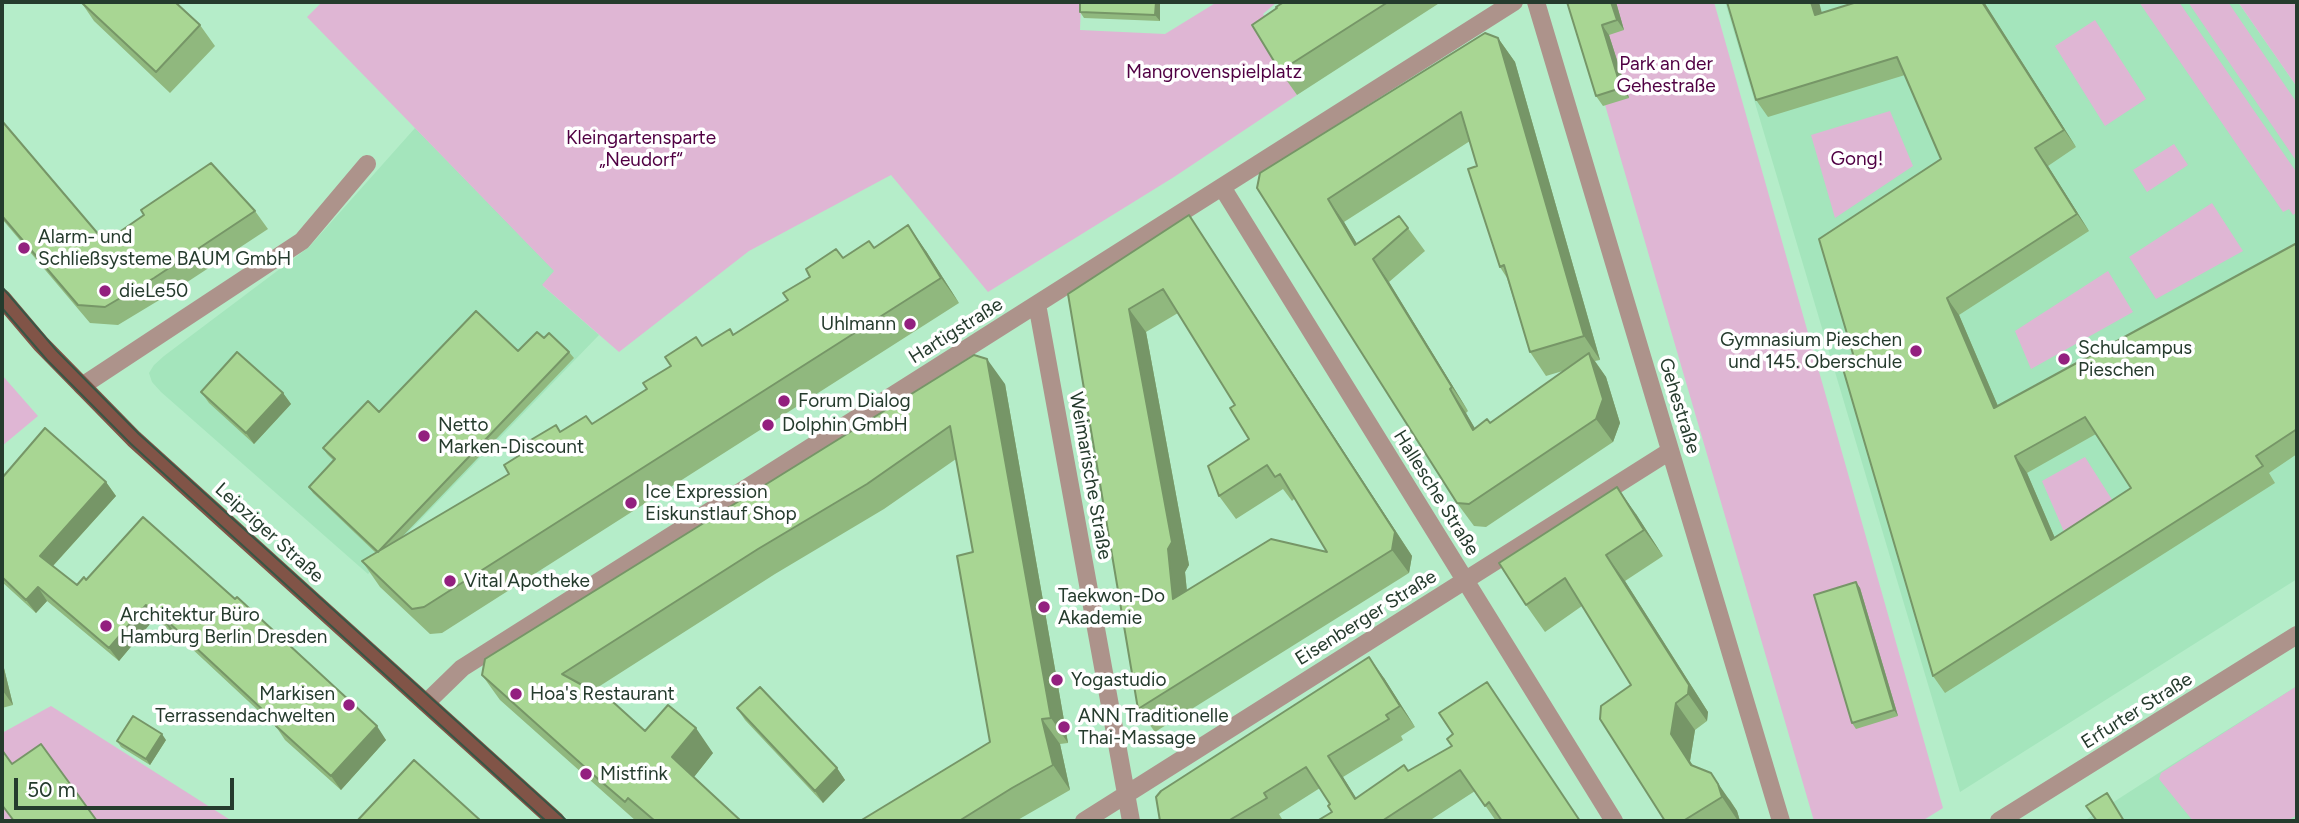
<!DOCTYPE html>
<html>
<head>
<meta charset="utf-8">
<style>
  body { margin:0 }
  #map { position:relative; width:2299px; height:823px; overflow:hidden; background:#b5edc9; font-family:Figtree,sans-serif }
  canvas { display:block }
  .frame { position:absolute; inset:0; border:4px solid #253b2d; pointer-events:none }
  .scale { position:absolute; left:14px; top:778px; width:220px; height:32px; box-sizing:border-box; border:4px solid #253b2d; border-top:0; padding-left:9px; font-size:21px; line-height:24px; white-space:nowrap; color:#253b2d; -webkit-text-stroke:5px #fff; paint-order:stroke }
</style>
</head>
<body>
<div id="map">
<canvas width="2299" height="823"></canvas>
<div class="frame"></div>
<div class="scale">50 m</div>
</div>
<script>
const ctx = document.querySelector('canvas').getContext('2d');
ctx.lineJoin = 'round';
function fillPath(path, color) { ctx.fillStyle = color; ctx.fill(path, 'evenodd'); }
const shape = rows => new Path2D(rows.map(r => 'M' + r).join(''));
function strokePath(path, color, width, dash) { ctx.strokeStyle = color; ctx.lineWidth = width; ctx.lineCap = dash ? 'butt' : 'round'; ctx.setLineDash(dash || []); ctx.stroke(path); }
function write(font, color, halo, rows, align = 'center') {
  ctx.font = font + ' Figtree,sans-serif'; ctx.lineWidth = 7; ctx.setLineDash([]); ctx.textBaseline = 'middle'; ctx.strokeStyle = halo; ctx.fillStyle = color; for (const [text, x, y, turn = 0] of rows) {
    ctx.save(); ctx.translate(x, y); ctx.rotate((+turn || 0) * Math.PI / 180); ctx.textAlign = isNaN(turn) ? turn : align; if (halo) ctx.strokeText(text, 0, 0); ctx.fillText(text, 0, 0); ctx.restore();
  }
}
const built = shape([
  [1725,2,2238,2,2297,87,2297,579,1960,792],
  [415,128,555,271,543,286,599,335,368,574,161,392,152,382,149,373,154,365,164,356,309,247],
  [2297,686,2297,821,2084,821,2165,769]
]);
const green = shape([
  [322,2,1081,2,1080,30,1165,34,1217,2,1277,2,1263,14,1273,28,1261,37,1297,95,1174,177,988,292,891,175,749,251,619,352,542,285,554,271,307,17],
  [1575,2,1714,2,1943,808,1922,821,1814,821],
  [2139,2,2179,2,2297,173,2297,212,2293,215,2289,209,2283,212],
  [2188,2,2228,2,2297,103,2297,162],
  [2238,2,2297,2,2297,87],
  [2095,20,2146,99,2105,126,2055,46],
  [1890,111,1913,166,1835,218,1811,135],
  [2174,144,2188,165,2147,192,2133,170],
  [2212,203,2243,251,2156,299,2129,257],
  [2108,271,2133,312,2031,369,2015,331],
  [2,375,38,416,2,446],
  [2085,457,2118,509,2068,541,2042,481],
  [2297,686,2297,815,2287,821,2193,821,2159,779,2161,773],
  [51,706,232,821,2,821,2,733]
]);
const minor = shape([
  [1536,2,1781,821],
  [1222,187,1614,821],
  [1037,304,1131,821],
  [82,386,302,241,367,164],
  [426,703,462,668,1514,2],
  [1084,821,1670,451],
  [1999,821,2297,635]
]);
const major = shape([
  [2,298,41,344,134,439,556,821]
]);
const tram = shape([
  [2,287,57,351,139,434,567,821],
  [2,308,47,360,131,444,546,821]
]);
const wall = shape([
  [81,2,200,25,215,46,170,93,94,21],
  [1160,2,1160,21,1084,18,1080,12],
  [1284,2,1441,2,1297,95,1280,71,1277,8],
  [1567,2,1616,2,1624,30,1609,35,1629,98,1603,106,1596,96],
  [1857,2,1984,2,2076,147,2048,166,2089,231,1959,315,1998,406,2297,243,2297,454,2269,473,2275,483,1945,693,1933,676,1853,354,1941,159,1905,75,1768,117,1756,100,1822,13],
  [2096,434,2131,488,2055,538,2027,473],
  [1498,38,1515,62,1600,360,1595,361,1606,377,1620,423,1613,442,1486,527,1474,526,1457,503,1257,188],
  [1470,141,1477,166,1500,267,1507,278,1530,352,1546,376,1566,370,1490,423,1475,429,1466,413,1468,411,1389,282,1425,251,1408,228,1357,244,1344,222],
  [2,121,105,242,255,211,268,229,166,296,118,325,90,323,2,219],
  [1205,239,1412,556,1409,573,1155,732,1138,709,1068,294],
  [1178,313,1235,405,1249,439,1219,496,1236,519,1283,489,1292,501,1295,498,1327,552,1187,591,1185,572,1189,565,1146,332],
  [874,248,926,251,959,303,442,633,430,634,380,587,362,561,376,553,313,493,309,487,334,461,327,454,323,448,379,412,518,351,544,338,569,352,574,358,401,538,509,474,560,432,592,424,647,389,702,346,733,335,788,300,843,258],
  [1005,384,1068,743,1060,744,1070,790,1016,821,860,821,990,742,973,552,956,459,884,509,775,574,592,691,645,731,713,753,694,777,741,821,636,821,500,700,482,675],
  [201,392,283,393,291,404,254,444,209,403],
  [2,478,106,482,116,496,53,566,77,585,86,580,143,517,386,740,341,790,285,740,277,728,175,633,173,634,155,618,119,661,47,601,36,613,2,582],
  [1636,514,1663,556,1625,581,1708,712,1707,721,1695,730,1690,761,1692,765,1730,800,1737,811,1740,821,1665,821,1631,685,1582,606,1545,632,1526,605],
  [1856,582,1860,588,1898,716,1856,729,1852,723],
  [2,660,13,705,2,708],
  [1384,678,1415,727,1401,736,1403,740,1343,777,1356,798,1408,771,1452,746,1581,821,1496,821,1475,791,1429,821,1317,821,1332,812,1330,804,1320,788,1279,814,1282,819,1279,821,1160,821],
  [737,708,837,768,845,780,823,803,745,720],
  [166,740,150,765,121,747,117,741]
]);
const shadedWall = shape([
  [1156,2,1160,2,1160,21,1155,15],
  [1611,2,1616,2,1624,30,1617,20],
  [1811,2,1819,2,1827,32,1815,15],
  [1982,2,1984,2,2076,147,2064,130],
  [1602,25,1609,35,1629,98,1621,88],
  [1498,38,1515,62,1600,360,1584,336],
  [2035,148,2048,166,2089,231,2077,214],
  [1328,199,1344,222,1372,269,1355,245],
  [1189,215,1205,239,1412,556,1409,573,1392,550],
  [908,225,926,251,959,303,941,278],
  [1373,259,1389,282,1468,411,1452,387],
  [1947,298,1959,315,2006,425,1994,408],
  [1129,309,1146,332,1189,565,1185,572,1190,623,1173,599],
  [1589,353,1606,377,1620,423,1613,442,1596,419],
  [987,359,1005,384,1068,743,1051,718],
  [1450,389,1466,413,1490,454,1473,430],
  [283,393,291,404,254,444,246,433],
  [2015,456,2027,473,2063,557,2051,540],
  [106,482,116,496,50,569,40,556],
  [1617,487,1636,514,1663,556,1644,530],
  [1606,555,1625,581,1708,712,1707,721,1688,694],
  [1856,582,1860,588,1898,716,1894,710],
  [38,587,47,601,36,613,26,600],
  [146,605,155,618,119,661,109,648],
  [165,619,175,633,173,634,164,621],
  [1369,657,1384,678,1415,727,1400,706],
  [2,660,13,705,3,691,2,686],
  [1676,703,1695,730,1690,761,1710,792,1671,734],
  [1042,719,1060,744,1070,790,1053,765],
  [377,726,386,740,341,790,331,776],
  [696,728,713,753,690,782,672,757],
  [162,734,166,740,150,765,146,759],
  [1328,756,1343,777,1370,820,1355,799],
  [837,768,845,780,823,803,815,791],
  [1711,773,1737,811,1740,821,1738,821,1722,797]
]);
const building = shape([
  [81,2,175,2,200,25,156,72,81,2],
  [1080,2,1156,2,1155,15,1080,12,1080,2],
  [1284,2,1388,2,1280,71,1252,25,1277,8,1276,7,1284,2],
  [1567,2,1611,2,1617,20,1602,25,1621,88,1596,96,1567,2],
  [1727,2,1811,2,1815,15,1857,2,1982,2,2064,130,2035,148,2077,214,1947,298,1994,408,2297,243,2297,429,2256,456,2263,466,1933,676,1841,362,1853,354,1819,239,1941,159,1897,57,1756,100,1727,2],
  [2085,417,2131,488,2051,540,2015,456,2085,417],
  [1485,33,1498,38,1584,336,1530,352,1504,265,1500,267,1468,169,1477,166,1461,112,1328,199,1355,245,1399,216,1408,228,1373,259,1452,387,1450,389,1473,430,1487,419,1490,423,1589,353,1603,399,1596,419,1469,504,1457,503,1257,188,1260,173,1485,33],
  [2,121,105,242,144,215,141,210,211,163,255,211,154,278,105,307,78,305,2,216,2,121],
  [1189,215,1395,532,1392,550,1138,709,1068,294,1189,215],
  [1163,289,1235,405,1230,408,1249,439,1208,466,1219,496,1267,465,1275,477,1280,474,1327,552,1271,539,1173,599,1168,549,1172,542,1129,309,1163,289],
  [908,225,941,278,424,607,412,609,362,561,509,474,504,465,528,450,524,444,556,425,560,432,586,416,592,424,647,389,643,383,671,366,665,357,696,337,702,346,730,329,733,335,788,300,783,293,810,277,806,269,836,249,843,258,869,241,874,248,908,225],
  [476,311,518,351,537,332,544,338,549,333,569,352,378,552,309,487,335,459,323,448,368,401,379,412,476,311],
  [237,352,283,393,246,433,201,392,237,352],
  [974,355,987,359,1051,718,1042,719,1053,765,1012,788,959,821,860,821,990,742,957,556,973,552,950,426,867,484,758,549,562,674,613,702,645,731,668,705,696,728,672,757,741,821,655,821,628,798,625,802,597,778,482,675,485,659,974,355],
  [45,428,106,482,40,556,77,585,84,577,86,580,143,517,235,599,237,597,377,726,331,776,276,726,278,724,165,619,164,621,146,605,109,648,38,587,26,600,2,577,2,478,45,428],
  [1617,487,1644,530,1606,555,1689,685,1688,694,1676,703,1671,734,1691,765,1711,773,1718,784,1722,797,1683,821,1665,821,1600,719,1601,706,1631,685,1565,578,1526,605,1499,563,1617,487],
  [1856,582,1894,710,1852,723,1814,595,1856,582],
  [1369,657,1400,706,1386,715,1389,719,1328,756,1355,799,1404,765,1408,771,1452,746,1447,739,1453,734,1439,713,1487,682,1580,821,1502,821,1489,802,1485,806,1460,770,1382,821,1317,821,1332,812,1328,806,1330,804,1306,767,1264,793,1267,798,1228,821,1160,821,1156,797,1161,791,1369,657],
  [760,687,837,768,815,791,737,708,760,687],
  [133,716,162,734,146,759,117,741,133,716],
  [41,744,97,821,14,821,2,805,2,750,12,764,41,744],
  [414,760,481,821,357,821,414,760],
  [2107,793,2124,821,2097,821,2086,806,2107,793]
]);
const markers = [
  [24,248,7,"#93207f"],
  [105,291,7,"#93207f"],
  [910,324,7,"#93207f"],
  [1916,351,7,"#93207f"],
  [2064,359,7,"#93207f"],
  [784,401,7,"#93207f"],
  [768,425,7,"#93207f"],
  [424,436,7,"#93207f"],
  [631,503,7,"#93207f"],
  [450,581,7,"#93207f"],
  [1044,607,7,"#93207f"],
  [106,626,7,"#93207f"],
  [1057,680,7,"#93207f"],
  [516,694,7,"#93207f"],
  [349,705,7,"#93207f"],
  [1064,727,7,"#93207f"],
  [586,774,7,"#93207f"]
];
const parkNames = [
  ["Park an der",1666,64],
  ["Gehestraße",1666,86],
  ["Mangrovenspielplatz",1214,72],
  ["Kleingartensparte",641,138],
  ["„Neudorf“",641,160],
  ["Gong!",1857,159]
];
const poiNames = [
  ["Alarm- und",38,237],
  ["Schließsysteme BAUM GmbH",38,259],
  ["dieLe50",119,291],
  ["Uhlmann",896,324,"right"],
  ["Gymnasium Pieschen",1902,340,"right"],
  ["und 145. Oberschule",1902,362,"right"],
  ["Schulcampus",2078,348],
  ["Pieschen",2078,370],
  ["Forum Dialog",798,401],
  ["Netto",438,425],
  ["Marken-Discount",438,447],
  ["Dolphin GmbH",782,425],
  ["Ice Expression",645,492],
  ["Eiskunstlauf Shop",645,514],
  ["Vital Apotheke",464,581],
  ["Taekwon-Do",1058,596],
  ["Akademie",1058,618],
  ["Architektur Büro",120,615],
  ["Hamburg Berlin Dresden",120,637],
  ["Yogastudio",1071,680],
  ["Markisen",335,694,"right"],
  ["Terrassendachwelten",335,716,"right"],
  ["Hoa's Restaurant",530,694],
  ["ANN Traditionelle",1078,716],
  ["Thai-Massage",1078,738],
  ["Mistfink",600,774]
];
const streetNames = [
  ["Hartigstraße",956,331,-32],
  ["Gehestraße",1679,406,73],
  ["Weimarische Straße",1090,476,80],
  ["Hallesche Straße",1436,493,58],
  ["Leipziger Straße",269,533,42],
  ["Eisenberger Straße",1366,618,-32],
  ["Erfurter Straße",2137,711,-32]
];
fillPath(built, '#a4e5bc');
fillPath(green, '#dfb6d4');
strokePath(minor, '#ad938b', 18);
strokePath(major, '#815447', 18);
strokePath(tram, '#3a5544', 2);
fillPath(wall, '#90b87e');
fillPath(shadedWall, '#769667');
fillPath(building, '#a8d693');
strokePath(building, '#769667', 2);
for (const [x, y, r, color] of markers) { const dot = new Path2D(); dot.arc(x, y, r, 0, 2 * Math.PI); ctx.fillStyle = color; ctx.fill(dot); strokePath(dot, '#fff', 2.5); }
write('19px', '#500043', '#fff', parkNames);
write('19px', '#253b2d', '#fff', poiNames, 'left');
write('19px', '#253b2d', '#fff', streetNames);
</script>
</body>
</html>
